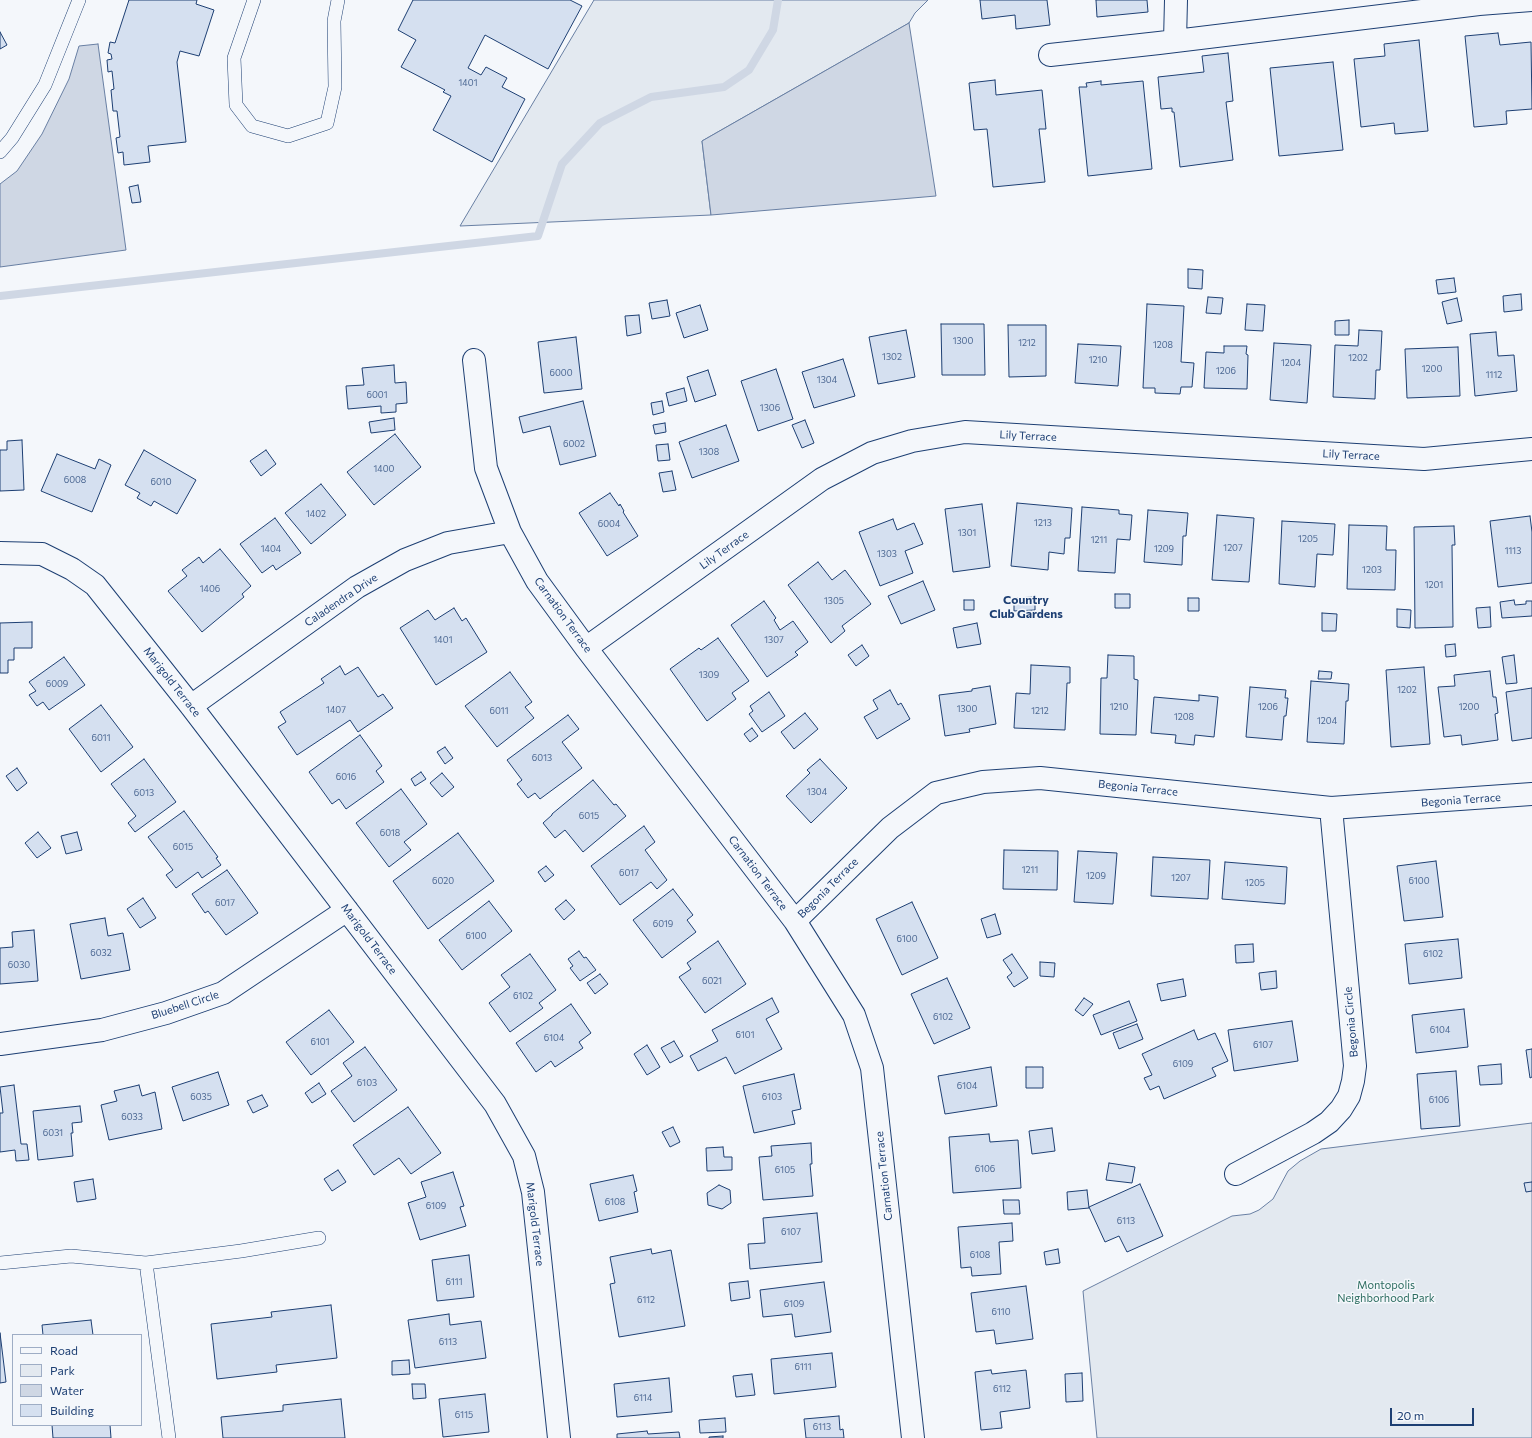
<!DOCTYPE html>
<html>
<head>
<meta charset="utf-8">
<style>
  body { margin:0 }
  #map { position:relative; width:1532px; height:1438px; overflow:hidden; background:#f4f7fb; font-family:Commissioner,sans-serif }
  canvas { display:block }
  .legend { position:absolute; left:12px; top:1334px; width:130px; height:92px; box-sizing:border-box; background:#f4f7fb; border:1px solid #9eadc5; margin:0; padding:5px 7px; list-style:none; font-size:12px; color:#1d3f73 }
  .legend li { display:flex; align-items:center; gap:8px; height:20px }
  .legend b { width:20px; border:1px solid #9eadc5 }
  .scale { position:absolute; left:1390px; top:1408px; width:84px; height:18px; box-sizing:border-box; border:2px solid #1d3f73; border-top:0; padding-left:5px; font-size:12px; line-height:14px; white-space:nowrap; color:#1d3f73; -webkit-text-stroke:3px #f4f7fb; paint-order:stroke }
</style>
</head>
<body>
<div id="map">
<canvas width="1532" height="1438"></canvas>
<ul class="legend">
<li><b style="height:5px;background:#f4f7fb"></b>Road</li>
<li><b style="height:11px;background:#e3e9f0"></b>Park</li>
<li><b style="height:11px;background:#cfd7e4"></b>Water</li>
<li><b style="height:11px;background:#d5e0f0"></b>Building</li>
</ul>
<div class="scale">20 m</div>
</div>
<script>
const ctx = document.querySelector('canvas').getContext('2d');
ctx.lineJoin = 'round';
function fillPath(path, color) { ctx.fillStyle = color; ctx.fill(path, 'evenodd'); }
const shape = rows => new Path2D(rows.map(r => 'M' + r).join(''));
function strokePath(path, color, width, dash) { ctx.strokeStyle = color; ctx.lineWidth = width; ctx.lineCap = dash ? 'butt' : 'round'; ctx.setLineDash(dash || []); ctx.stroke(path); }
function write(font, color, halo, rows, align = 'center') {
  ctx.font = font + ' Commissioner,sans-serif'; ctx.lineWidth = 3; ctx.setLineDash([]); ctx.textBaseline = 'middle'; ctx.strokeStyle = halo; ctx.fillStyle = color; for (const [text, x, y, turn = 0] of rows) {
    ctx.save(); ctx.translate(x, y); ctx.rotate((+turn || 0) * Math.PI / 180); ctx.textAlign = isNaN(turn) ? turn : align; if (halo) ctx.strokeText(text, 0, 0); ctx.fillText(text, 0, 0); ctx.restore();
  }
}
const green = shape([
  [594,0,928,0,915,13,909,23,702,141,711,215,460,226,594,0],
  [1532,1123,1532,1438,1097,1438,1083,1291,1232,1216,1250,1214,1259,1210,1273,1199,1288,1171,1300,1161,1321,1149,1532,1123]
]);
const water = shape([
  [909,23,936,196,711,215,702,141,909,23],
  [98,44,126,250,0,267,0,184,17,171,42,134,69,79,79,46,98,44]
]);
const stream = shape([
  [0,296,538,236,562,164,600,123,651,97,724,87,749,70,773,30,778,0]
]);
const building = shape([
  [129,0,197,0,196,4,214,10,199,56,180,51,177,62,186,142,148,146,150,162,124,165,123,152,118,153,116,138,120,137,117,111,113,111,111,90,114,89,112,71,108,72,107,60,112,59,111,54,108,53,110,42,115,43,129,0],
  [413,0,570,0,582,6,548,69,485,35,468,68,481,75,486,67,507,78,502,87,525,99,492,162,433,130,451,96,443,92,445,90,401,67,416,40,398,30,413,0],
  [980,0,1047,0,1050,25,1016,29,1015,15,982,19,980,0],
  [1096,0,1147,0,1148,12,1097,17,1096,0],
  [0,32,7,45,0,49,0,32],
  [1498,33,1500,45,1531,42,1532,109,1506,111,1507,124,1474,127,1465,36,1498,33],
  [1419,40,1428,131,1395,134,1394,123,1361,127,1354,59,1385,56,1384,44,1419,40],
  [1228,53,1233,101,1226,102,1233,160,1180,167,1174,112,1172,112,1172,108,1161,109,1158,77,1204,72,1202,56,1228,53],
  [1333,62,1343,150,1279,156,1270,68,1333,62],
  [995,80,996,95,1042,90,1046,129,1039,129,1045,182,993,187,987,129,974,130,969,83,995,80],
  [1101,81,1101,85,1143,81,1152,169,1088,176,1079,87,1087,87,1086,83,1101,81],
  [138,185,141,202,132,203,129,187,138,185],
  [1188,269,1203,270,1202,289,1188,288,1188,269],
  [1454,278,1456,292,1438,294,1436,280,1454,278],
  [1521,294,1522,310,1504,312,1503,296,1521,294],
  [1208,297,1223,298,1221,314,1206,313,1208,297],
  [1457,298,1462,321,1447,324,1442,302,1457,298],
  [667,300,670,316,652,319,649,303,667,300],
  [1147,304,1184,306,1181,362,1194,363,1192,387,1181,387,1180,394,1155,393,1155,388,1143,388,1147,304],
  [1247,304,1265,305,1263,331,1245,330,1247,304],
  [700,305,708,330,684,338,676,313,700,305],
  [639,315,641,333,627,336,625,316,639,315],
  [1349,320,1349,335,1335,335,1335,321,1349,320],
  [941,324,984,324,985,375,942,375,941,324],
  [1008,325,1046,325,1046,376,1009,377,1008,325],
  [906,330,915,377,878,384,869,337,906,330],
  [1359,330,1382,331,1380,370,1376,370,1375,399,1333,397,1335,345,1358,346,1359,330],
  [1496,332,1498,356,1514,355,1517,391,1475,396,1470,334,1496,332],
  [576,337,582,389,544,393,538,342,576,337],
  [1274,343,1311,345,1307,403,1270,400,1274,343],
  [1078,344,1121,346,1118,386,1075,383,1078,344],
  [1224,346,1247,346,1246,354,1248,355,1247,389,1204,388,1206,352,1224,353,1224,346],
  [1458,347,1460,396,1407,398,1405,349,1458,347],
  [843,359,855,396,814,408,802,372,843,359],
  [394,365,395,383,406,382,407,403,396,404,396,412,381,413,381,406,348,409,346,386,364,385,362,368,394,365],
  [776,369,793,419,758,431,741,381,776,369],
  [708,370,716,395,695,402,687,377,708,370],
  [684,388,687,401,669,406,666,393,684,388],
  [583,401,596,456,560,465,550,426,523,433,519,417,583,401],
  [662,401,664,412,653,415,651,403,662,401],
  [394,418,395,430,371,433,369,422,394,418],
  [805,420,814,443,802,448,792,425,805,420],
  [665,423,666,432,655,434,653,425,665,423],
  [726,425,739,461,692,478,679,442,726,425],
  [395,434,421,467,374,505,347,472,395,434],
  [22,440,24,490,0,491,0,450,7,450,7,441,22,440],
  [668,444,670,460,658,461,656,445,668,444],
  [144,450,196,480,177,514,154,501,151,506,137,498,140,493,125,485,144,450],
  [266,450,276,464,261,476,250,461,266,450],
  [57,454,95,469,99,459,111,465,92,512,41,491,57,454],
  [672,471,676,490,663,492,659,473,672,471],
  [321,484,346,515,311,544,285,513,321,484],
  [610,493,619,506,620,504,624,511,623,512,638,536,607,556,579,513,610,493],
  [1017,503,1072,508,1070,538,1065,538,1064,554,1049,552,1048,570,1011,566,1017,503],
  [982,504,990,567,953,572,945,509,982,504],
  [1082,507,1119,510,1119,514,1132,515,1130,540,1117,539,1115,573,1078,571,1082,507],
  [1148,510,1188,513,1186,536,1183,536,1182,565,1144,562,1148,510],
  [1217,515,1254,518,1249,582,1212,580,1217,515],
  [1530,516,1532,532,1532,583,1498,587,1490,521,1530,516],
  [275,518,301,553,276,570,273,565,262,573,240,544,275,518],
  [893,519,897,530,914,523,923,544,905,551,913,573,880,586,859,532,893,519],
  [1282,521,1335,524,1333,555,1317,554,1315,587,1279,584,1282,521],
  [1349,525,1387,526,1386,550,1396,550,1395,590,1347,589,1349,525],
  [1454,526,1455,545,1452,545,1453,627,1415,628,1414,527,1454,526],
  [220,549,251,586,242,594,244,597,202,632,168,591,187,576,182,570,199,557,203,563,220,549],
  [818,562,832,580,845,570,871,604,842,626,845,631,831,643,788,585,818,562],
  [923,581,935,610,901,624,888,596,923,581],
  [1115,594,1130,594,1130,608,1115,608,1115,594],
  [1035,597,1035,610,1014,611,1014,598,1035,597],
  [1188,598,1199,598,1199,611,1188,611,1188,598],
  [964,600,974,600,974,610,964,610,964,600],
  [1514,600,1515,605,1526,604,1526,601,1532,601,1532,616,1502,618,1500,602,1514,600],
  [764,601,776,618,774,620,780,630,793,621,808,642,795,652,798,655,767,677,731,625,764,601],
  [1490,607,1491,627,1478,628,1476,608,1490,607],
  [454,608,462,621,466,618,487,652,436,685,400,628,428,610,435,620,454,608],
  [1397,609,1411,610,1410,628,1397,627,1397,609],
  [1322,613,1337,614,1336,631,1322,631,1322,613],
  [32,622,32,648,14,648,14,660,8,660,8,673,0,673,0,623,32,622],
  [977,623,981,644,957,648,953,628,977,623],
  [718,638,749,681,732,693,736,699,707,721,670,669,699,648,701,650,718,638],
  [1455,644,1456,656,1446,657,1445,645,1455,644],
  [862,645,869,656,856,666,848,655,862,645],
  [1108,655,1134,656,1134,679,1138,680,1136,735,1100,734,1101,678,1107,678,1108,655],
  [1514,655,1517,683,1506,684,1502,657,1514,655],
  [64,657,85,685,49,710,43,702,37,706,29,695,36,691,29,682,64,657],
  [1031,665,1070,667,1070,683,1067,683,1065,730,1014,728,1016,693,1030,694,1031,665],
  [340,666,345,675,358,667,378,697,383,694,393,708,358,732,350,720,297,755,278,727,286,722,280,712,324,683,321,679,340,666],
  [1424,667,1430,744,1391,747,1386,670,1424,667],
  [1319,671,1332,672,1331,679,1318,679,1319,671],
  [1490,671,1493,697,1496,697,1498,713,1495,714,1498,740,1462,745,1461,735,1444,737,1438,687,1455,686,1454,675,1490,671],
  [510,672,532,702,525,707,534,718,497,747,465,706,510,672],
  [1311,681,1349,684,1348,701,1346,701,1344,744,1307,742,1311,681],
  [990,686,996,724,969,729,970,732,945,736,939,695,972,691,972,689,990,686],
  [1250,687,1286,690,1285,698,1288,698,1286,716,1284,716,1282,740,1246,737,1250,687],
  [1532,688,1532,738,1512,741,1506,692,1532,688],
  [890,690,898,705,901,703,910,719,877,739,864,717,878,709,873,700,890,690],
  [769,692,785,716,762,732,749,714,753,711,750,706,769,692],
  [1199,695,1218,697,1214,737,1195,735,1194,745,1175,743,1176,735,1151,733,1154,697,1199,701,1199,695],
  [101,705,133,747,101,772,69,729,101,705],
  [805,713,818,729,794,749,781,732,805,713],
  [568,715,579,729,562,742,582,768,540,799,535,793,528,798,517,784,522,780,507,760,568,715],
  [752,728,758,736,750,742,744,734,752,728],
  [360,735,382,766,376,771,384,782,346,809,339,799,332,804,309,772,360,735],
  [445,747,453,758,445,764,437,752,445,747],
  [144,759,176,802,135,832,128,823,136,816,111,784,144,759],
  [820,759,847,788,811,823,786,796,810,773,807,770,820,759],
  [17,768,27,783,17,791,6,776,17,768],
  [421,772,426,779,415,786,411,779,421,772],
  [442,773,454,787,442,797,430,783,442,773],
  [593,780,614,805,616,804,626,816,583,852,565,830,555,838,543,823,552,815,552,814,593,780],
  [401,789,427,824,404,842,411,850,389,867,356,823,401,789],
  [184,811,218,857,216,858,221,865,202,878,198,872,176,888,166,875,173,870,148,837,184,811],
  [644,826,655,842,645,850,667,880,657,889,651,882,620,905,591,866,644,826],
  [38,832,51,848,37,858,25,843,38,832],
  [77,832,82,850,66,854,61,836,77,832],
  [458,833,494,881,428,929,393,881,458,833],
  [1004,850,1058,851,1057,890,1003,889,1004,850],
  [1078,851,1117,853,1113,904,1074,902,1078,851],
  [1153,857,1210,860,1208,899,1151,896,1153,857],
  [1436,861,1443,917,1404,921,1397,866,1436,861],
  [1225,862,1287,867,1285,904,1222,899,1225,862],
  [546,866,554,875,545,882,538,872,546,866],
  [227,870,258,913,226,935,208,911,205,913,192,894,227,870],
  [673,889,693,915,687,920,696,932,662,958,633,920,673,889],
  [143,898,156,918,140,928,127,909,143,898],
  [566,900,575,910,564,920,555,909,566,900],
  [489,901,512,931,462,970,439,940,489,901],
  [912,902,938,958,902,975,876,919,912,902],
  [995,914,1001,934,987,938,981,919,995,914],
  [105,918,108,936,123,933,130,970,81,979,70,924,105,918],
  [34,930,38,981,0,984,0,948,13,947,12,932,34,930],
  [1458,939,1462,978,1409,984,1405,944,1458,939],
  [718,941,746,984,705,1013,679,977,691,969,687,963,718,941],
  [1253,944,1254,962,1236,963,1235,945,1253,944],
  [579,951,584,958,586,957,596,970,580,981,570,968,573,966,568,959,579,951],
  [530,954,556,990,539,1003,543,1008,510,1032,489,1003,510,987,501,975,530,954],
  [1012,954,1028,978,1014,987,1007,977,1012,973,1003,960,1012,954],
  [1040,962,1055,963,1054,977,1040,976,1040,962],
  [1276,971,1277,988,1261,990,1259,973,1276,971],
  [600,974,608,984,595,994,587,983,600,974],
  [947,978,970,1028,934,1044,911,994,947,978],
  [1183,979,1186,996,1161,1001,1157,984,1183,979],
  [772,998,779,1012,766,1019,782,1049,735,1074,726,1057,698,1071,690,1056,718,1041,712,1030,772,998],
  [1084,998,1093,1004,1083,1016,1075,1010,1084,998],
  [1129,1001,1137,1021,1101,1035,1093,1015,1129,1001],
  [571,1004,591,1033,579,1042,583,1048,555,1067,551,1061,536,1072,516,1043,571,1004],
  [1464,1009,1468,1047,1416,1053,1412,1015,1464,1009],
  [329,1010,354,1042,311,1075,286,1042,329,1010],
  [1292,1021,1298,1061,1234,1071,1228,1030,1292,1021],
  [1137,1024,1143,1039,1119,1049,1113,1033,1137,1024],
  [1194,1030,1198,1040,1215,1033,1228,1061,1212,1068,1216,1076,1164,1099,1159,1086,1150,1090,1144,1078,1152,1075,1142,1054,1194,1030],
  [674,1041,683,1056,670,1063,661,1048,674,1041],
  [647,1045,660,1067,647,1075,634,1054,647,1045],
  [365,1047,397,1090,354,1122,331,1091,352,1076,343,1063,365,1047],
  [1532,1049,1532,1077,1530,1078,1526,1050,1532,1049],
  [1501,1064,1502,1084,1480,1085,1478,1066,1501,1064],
  [991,1067,997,1106,945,1114,938,1076,991,1067],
  [1026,1067,1043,1067,1043,1088,1026,1088,1026,1067],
  [1456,1071,1460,1126,1421,1129,1417,1074,1456,1071],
  [218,1072,229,1105,183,1121,172,1087,218,1072],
  [794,1074,801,1109,792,1111,795,1124,754,1133,743,1086,794,1074],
  [319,1083,326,1094,312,1103,305,1093,319,1083],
  [14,1085,21,1144,27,1144,29,1160,16,1161,15,1150,0,1152,0,1113,3,1113,0,1087,14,1085],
  [139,1085,142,1096,155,1092,162,1129,109,1140,101,1105,117,1101,114,1091,139,1085],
  [262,1095,268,1106,253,1113,247,1101,262,1095],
  [80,1106,82,1122,72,1123,73,1133,71,1133,73,1156,38,1160,33,1111,80,1106],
  [408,1107,441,1153,411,1174,399,1158,374,1175,353,1145,408,1107],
  [673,1127,680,1142,670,1147,662,1132,673,1127],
  [1052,1128,1055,1151,1032,1154,1029,1131,1052,1128],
  [989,1134,990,1142,1018,1140,1021,1188,953,1193,949,1137,989,1134],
  [811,1143,812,1164,810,1164,813,1196,763,1200,759,1157,772,1156,771,1146,811,1143],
  [723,1147,724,1157,732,1157,732,1170,707,1171,706,1148,723,1147],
  [1109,1163,1135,1167,1132,1183,1106,1180,1109,1163],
  [338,1170,346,1182,332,1191,324,1179,338,1170],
  [453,1172,464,1206,460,1207,466,1226,420,1240,408,1203,426,1197,421,1182,453,1172],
  [633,1175,637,1191,634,1192,638,1212,599,1221,590,1184,633,1175],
  [93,1179,96,1199,77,1202,74,1182,93,1179],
  [1532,1182,1532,1191,1526,1192,1524,1183,1532,1182],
  [1140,1184,1163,1236,1127,1252,1119,1236,1105,1242,1089,1207,1140,1184],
  [719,1185,730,1190,731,1203,722,1209,708,1205,707,1193,719,1185],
  [1087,1190,1089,1208,1068,1210,1067,1192,1087,1190],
  [1003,1200,1019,1200,1020,1214,1004,1214,1003,1200],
  [817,1213,822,1262,750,1269,748,1244,765,1243,763,1218,817,1213],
  [1012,1223,1013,1241,999,1242,1001,1274,972,1276,971,1267,961,1268,958,1227,1012,1223],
  [651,1249,652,1254,671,1250,685,1326,619,1337,610,1284,615,1283,610,1257,651,1249],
  [1058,1249,1060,1263,1046,1265,1044,1252,1058,1249],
  [469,1255,474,1297,437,1301,432,1260,469,1255],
  [748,1281,750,1298,731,1301,729,1283,748,1281],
  [824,1282,831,1332,795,1337,792,1314,763,1317,760,1290,824,1282],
  [1026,1286,1033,1339,996,1344,994,1330,976,1332,971,1293,1026,1286],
  [331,1305,337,1358,276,1365,277,1372,217,1379,211,1324,272,1317,271,1312,331,1305],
  [449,1314,450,1325,481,1321,486,1358,415,1368,408,1320,449,1314],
  [91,1320,93,1335,43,1335,42,1325,91,1320],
  [0,1333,6,1382,0,1383,0,1333],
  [832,1353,836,1387,774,1394,771,1359,832,1353],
  [409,1360,410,1374,392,1375,392,1361,409,1360],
  [991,1370,992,1374,1026,1370,1030,1408,1000,1412,1002,1428,981,1430,975,1372,991,1370],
  [1082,1373,1083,1401,1066,1402,1065,1374,1082,1373],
  [752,1374,755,1395,736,1397,733,1376,752,1374],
  [669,1378,672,1412,617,1417,614,1384,669,1378],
  [412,1384,425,1384,426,1398,413,1399,412,1384],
  [485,1394,489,1432,443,1437,439,1399,485,1394],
  [341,1399,345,1438,223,1438,221,1417,283,1411,283,1405,341,1399],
  [839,1416,840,1430,843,1429,844,1438,806,1438,804,1419,839,1416],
  [725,1418,726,1432,700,1433,699,1420,725,1418],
  [52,1425,110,1425,111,1438,53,1438,52,1425],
  [647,1431,648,1434,679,1432,680,1438,617,1438,617,1434,647,1431],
  [723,1436,723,1438,709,1438,709,1437,723,1436]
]);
const lane = shape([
  [254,0,234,58,236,105,252,126,288,136,327,123,335,87,334,21,338,0],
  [0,152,12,138,45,85,79,0],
  [0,1263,71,1256,146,1263,241,1251,319,1238],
  [146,1263,169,1438]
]);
const street = shape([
  [1175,41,1176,0],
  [1050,55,1159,43,1479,4,1532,0],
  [474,360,486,468,510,532,537,581,586,648,795,921,854,1015,872,1068,913,1438],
  [0,553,42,554,72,569,95,585,191,706,495,1104,524,1156,533,1192,559,1438],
  [586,648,822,479,872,453,912,441,965,432,1424,459,1532,449],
  [191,706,357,587,405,560,448,543,510,532],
  [795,921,890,828,936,793,983,782,1040,778,1331,808,1532,794],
  [0,1044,102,1030,166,1013,223,993,347,910],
  [1236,1174,1313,1133,1329,1122,1341,1109,1349,1096,1353,1081,1355,1066,1331,808]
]);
const numberNames = [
  ["1401",468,83],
  ["1300",963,341],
  ["1212",1027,343],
  ["1208",1163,345],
  ["1302",892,357],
  ["1202",1358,358],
  ["1210",1098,360],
  ["1204",1291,363],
  ["1200",1432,369],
  ["1206",1226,371],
  ["6000",561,373],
  ["1112",1494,375],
  ["1304",827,380],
  ["6001",377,395],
  ["1306",770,408],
  ["6002",574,444],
  ["1308",709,452],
  ["1400",384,469],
  ["6008",75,480],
  ["6010",161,482],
  ["1402",316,514],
  ["1213",1043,523],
  ["6004",609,524],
  ["1301",967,533],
  ["1205",1308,539],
  ["1211",1099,540],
  ["1207",1233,548],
  ["1404",271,549],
  ["1209",1164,549],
  ["1113",1513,551],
  ["1303",887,554],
  ["1203",1372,570],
  ["1201",1434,585],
  ["1406",210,589],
  ["1305",834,601],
  ["1401",443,640],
  ["1307",774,640],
  ["1309",709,675],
  ["6009",57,684],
  ["1202",1407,690],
  ["1210",1119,707],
  ["1206",1268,707],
  ["1200",1469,707],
  ["1300",967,709],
  ["1407",336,710],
  ["6011",499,711],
  ["1212",1040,711],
  ["1208",1184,717],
  ["1204",1327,721],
  ["6011",101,738],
  ["6013",542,758],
  ["6016",346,777],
  ["1304",817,792],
  ["6013",144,793],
  ["6015",589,816],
  ["6018",390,833],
  ["6015",183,847],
  ["1211",1030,870],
  ["6017",629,873],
  ["1209",1096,876],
  ["1207",1181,878],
  ["6020",443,881],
  ["6100",1419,881],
  ["1205",1255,883],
  ["6017",225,903],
  ["6019",663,924],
  ["6100",476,936],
  ["6100",907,939],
  ["6032",101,953],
  ["6102",1433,954],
  ["6030",19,965],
  ["6021",712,981],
  ["6102",523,996],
  ["6102",943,1017],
  ["6104",1440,1030],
  ["6101",745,1035],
  ["6104",554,1038],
  ["6101",320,1042],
  ["6107",1263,1045],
  ["6109",1183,1064],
  ["6103",367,1083],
  ["6104",967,1086],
  ["6035",201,1097],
  ["6103",772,1097],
  ["6106",1439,1100],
  ["6033",132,1117],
  ["6031",53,1133],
  ["6106",985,1169],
  ["6105",785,1170],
  ["6108",615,1202],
  ["6109",436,1206],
  ["6113",1126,1221],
  ["6107",791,1232],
  ["6108",980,1255],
  ["6111",454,1282],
  ["6112",646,1300],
  ["6109",794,1304],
  ["6110",1001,1312],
  ["6113",448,1342],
  ["6111",803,1367],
  ["6112",1002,1389],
  ["6114",643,1398],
  ["6115",464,1415],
  ["6113",822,1427]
];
const streetNames = [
  ["Lily Terrace",1028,436,3],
  ["Lily Terrace",1351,455,3],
  ["Lily Terrace",724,550,-36],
  ["Caladendra Drive",341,600,-34],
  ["Carnation Terrace",563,615,54],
  ["Marigold Terrace",172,682,52],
  ["Begonia Terrace",1138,788,6],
  ["Begonia Terrace",1461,800,-4],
  ["Carnation Terrace",758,873,53],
  ["Begonia Terrace",828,888,-45],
  ["Marigold Terrace",369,939,53],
  ["Bluebell Circle",185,1005,-18],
  ["Begonia Circle",1351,1022,-95],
  ["Carnation Terrace",884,1176,-96],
  ["Marigold Terrace",535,1224,83]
];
const parkNames = [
  ["Montopolis",1386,1285],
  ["Neighborhood Park",1386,1298]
];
const neighbourhoodNames = [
  ["Country",1026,600],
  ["Club Gardens",1026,614]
];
fillPath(green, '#e3e9f0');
strokePath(green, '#687fa3', 1);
fillPath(water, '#cfd7e4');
strokePath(water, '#687fa3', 1);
strokePath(stream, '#cfd7e4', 8);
fillPath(building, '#d5e0f0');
strokePath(building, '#1d3f73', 1);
strokePath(lane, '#1d3f73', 14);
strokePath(street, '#1d3f73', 24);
strokePath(lane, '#f4f7fb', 13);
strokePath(street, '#f4f7fb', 22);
write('9px', '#4b6792', null, numberNames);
write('11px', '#1d3f73', '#f4f7fb', streetNames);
write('11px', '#2c6c60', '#f4f7fb', parkNames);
write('bold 12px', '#1d3f73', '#f4f7fb', neighbourhoodNames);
</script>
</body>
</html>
